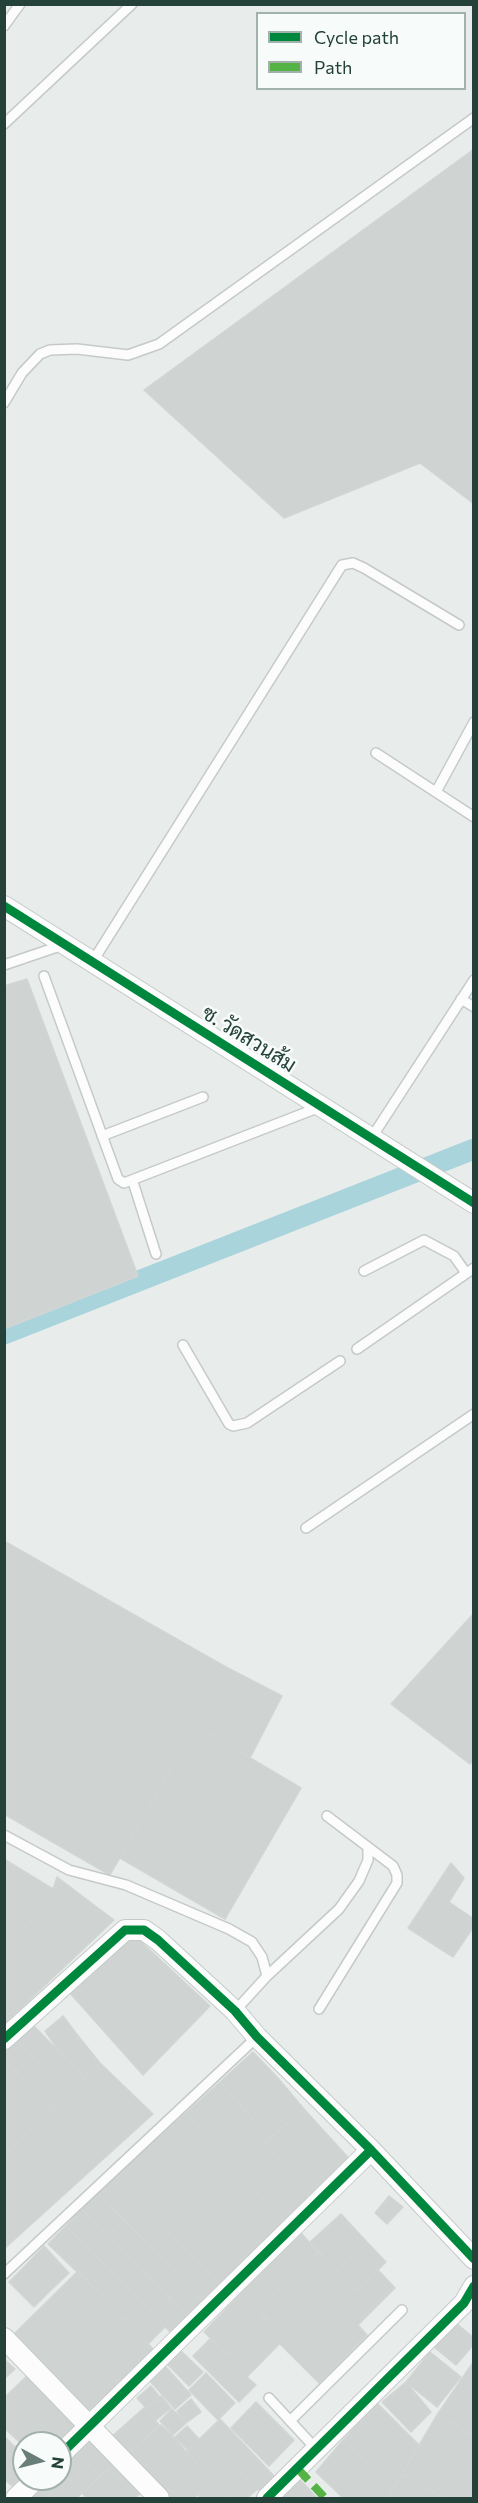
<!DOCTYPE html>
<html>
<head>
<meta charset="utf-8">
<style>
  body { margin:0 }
  #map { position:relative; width:478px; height:2503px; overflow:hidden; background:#e8edeb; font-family:Commissioner,sans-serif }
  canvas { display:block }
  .frame { position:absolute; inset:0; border:6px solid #24423a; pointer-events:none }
  .legend { position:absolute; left:256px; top:12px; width:210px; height:78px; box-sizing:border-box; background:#f7fbf9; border:2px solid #a3b1ad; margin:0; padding:8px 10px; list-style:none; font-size:18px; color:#24423a }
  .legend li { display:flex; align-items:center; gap:12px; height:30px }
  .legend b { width:30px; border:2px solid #a3b1ad }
  .north { position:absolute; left:12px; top:2431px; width:60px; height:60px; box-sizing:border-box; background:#f7fbf9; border:2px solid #a3b1ad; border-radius:50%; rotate:97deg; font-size:16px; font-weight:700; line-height:24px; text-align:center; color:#24423a }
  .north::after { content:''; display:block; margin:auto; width:21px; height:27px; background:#697e78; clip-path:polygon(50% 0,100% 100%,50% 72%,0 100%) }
</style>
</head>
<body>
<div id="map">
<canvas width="478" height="2503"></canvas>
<div class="frame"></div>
<ul class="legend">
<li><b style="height:8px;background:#00873e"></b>Cycle path</li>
<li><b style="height:8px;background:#55b346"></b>Path</li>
</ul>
<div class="north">N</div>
</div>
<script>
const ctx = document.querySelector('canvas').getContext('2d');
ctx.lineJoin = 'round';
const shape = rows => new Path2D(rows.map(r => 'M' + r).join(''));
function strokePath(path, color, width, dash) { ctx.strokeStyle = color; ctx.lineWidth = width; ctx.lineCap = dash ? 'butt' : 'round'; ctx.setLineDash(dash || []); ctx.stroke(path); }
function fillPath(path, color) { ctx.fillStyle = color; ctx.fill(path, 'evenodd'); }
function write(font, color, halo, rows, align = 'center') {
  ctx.font = font + ' Commissioner,Sarabun,sans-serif'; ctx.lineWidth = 5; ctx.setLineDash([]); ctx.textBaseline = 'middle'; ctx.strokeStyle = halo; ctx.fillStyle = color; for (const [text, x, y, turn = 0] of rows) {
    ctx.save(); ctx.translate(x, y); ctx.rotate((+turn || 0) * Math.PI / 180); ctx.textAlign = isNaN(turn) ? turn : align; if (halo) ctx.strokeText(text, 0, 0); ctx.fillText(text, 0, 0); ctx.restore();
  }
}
const canal = shape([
  [4,1334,474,1149]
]);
const building = shape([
  [474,149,474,504,420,463,284,518,144,390,474,149],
  [27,979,138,1276,4,1329,4,986,27,979],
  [4,1541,226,1667,196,1726,110,1875,4,1814,4,1541],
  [474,1613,474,1760,470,1764,391,1704,474,1613],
  [226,1667,282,1696,250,1758,196,1726,226,1667],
  [196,1726,301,1788,225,1919,120,1858,196,1726],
  [4,1859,53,1889,4,1959,4,1859],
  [451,1863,464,1878,449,1902,474,1919,474,1926,453,1957,408,1928,451,1863],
  [57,1877,114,1920,4,2024,4,1959,53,1889,57,1877],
  [135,1936,210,2006,143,2075,69,1992,135,1936],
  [63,2016,79,2037,61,2054,45,2031,63,2016],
  [32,2024,85,2078,67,2095,18,2040,32,2024],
  [79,2037,100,2063,85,2078,61,2054,79,2037],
  [18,2040,33,2057,15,2072,4,2061,4,2052,18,2040],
  [253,2052,278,2078,244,2110,220,2082,253,2052],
  [33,2057,67,2095,52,2110,15,2072,33,2057],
  [4,2061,52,2110,35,2126,4,2093,4,2061],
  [100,2063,153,2114,4,2249,4,2156,100,2063],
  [278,2078,304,2109,270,2138,244,2110,278,2078],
  [220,2082,271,2139,265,2144,314,2199,286,2225,186,2113,220,2082],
  [4,2093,35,2126,18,2142,4,2127,4,2093],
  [304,2109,354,2164,314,2199,265,2144,304,2109],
  [186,2113,286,2225,222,2286,167,2231,150,2245,97,2193,186,2113],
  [4,2127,18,2142,4,2156,4,2127],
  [97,2193,124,2221,109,2236,82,2209,97,2193],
  [389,2196,403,2207,387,2224,375,2213,389,2196],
  [82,2209,103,2230,87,2246,66,2226,82,2209],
  [341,2214,367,2242,337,2271,310,2242,341,2214],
  [124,2221,150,2245,134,2262,109,2236,124,2221],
  [66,2226,119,2279,102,2296,48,2244,66,2226],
  [103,2230,134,2262,119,2279,87,2246,103,2230],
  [167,2231,222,2286,203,2303,150,2245,167,2231],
  [301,2233,318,2252,259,2310,241,2293,301,2233],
  [367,2242,386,2262,357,2291,337,2271,367,2242],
  [150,2245,203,2303,189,2318,134,2262,150,2245],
  [44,2246,69,2273,52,2289,27,2264,44,2246],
  [318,2252,357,2291,378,2270,395,2288,358,2325,367,2335,319,2383,280,2344,285,2338,259,2310,318,2252],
  [134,2262,147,2276,130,2290,119,2279,134,2262],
  [27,2264,52,2289,34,2307,9,2282,27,2264],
  [78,2271,154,2350,88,2414,13,2335,78,2271],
  [147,2276,170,2300,155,2316,130,2290,147,2276],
  [119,2279,142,2302,124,2319,102,2296,119,2279],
  [241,2293,265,2317,227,2354,204,2332,241,2293],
  [170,2300,189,2318,173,2335,155,2316,170,2300],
  [142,2302,165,2327,148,2344,124,2319,142,2302],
  [265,2317,285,2338,247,2377,256,2385,239,2402,193,2356,211,2338,227,2354,265,2317],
  [456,2323,474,2338,474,2344,456,2365,435,2348,456,2323],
  [181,2351,203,2372,189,2386,168,2365,181,2351],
  [430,2352,461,2377,437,2407,406,2382,430,2352],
  [4,2359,15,2369,4,2379,4,2359],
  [474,2361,474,2436,437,2415,474,2361],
  [166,2367,191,2395,175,2409,150,2381,166,2367],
  [206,2373,235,2403,218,2420,189,2390,206,2373],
  [29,2374,79,2424,60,2443,24,2443,24,2446,4,2428,4,2398,29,2374],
  [406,2382,431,2412,411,2432,382,2402,406,2382],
  [151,2386,159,2396,146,2408,137,2398,151,2386],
  [161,2396,171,2408,156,2420,146,2408,161,2396],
  [191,2399,201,2412,186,2423,177,2411,191,2399],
  [256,2402,294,2440,269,2466,231,2428,256,2402],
  [377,2403,419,2445,392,2491,344,2439,377,2403],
  [145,2407,159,2425,126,2455,110,2438,145,2407],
  [172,2409,186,2423,173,2435,160,2421,172,2409],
  [437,2415,474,2436,474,2498,444,2498,402,2474,437,2415],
  [220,2419,257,2458,223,2490,231,2498,201,2498,198,2495,213,2481,186,2452,220,2419],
  [161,2425,175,2439,141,2470,128,2454,161,2425],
  [187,2426,199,2439,188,2450,175,2437,187,2426],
  [4,2436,24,2456,24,2474,12,2486,4,2479,4,2436],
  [91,2436,115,2462,101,2476,76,2450,91,2436],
  [175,2439,213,2481,194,2498,168,2498,141,2470,175,2439],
  [344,2439,392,2491,386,2498,343,2498,316,2472,344,2439],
  [76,2450,101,2476,82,2493,60,2469,60,2466,76,2450],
  [257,2458,276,2478,261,2492,242,2472,257,2458],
  [115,2462,143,2491,135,2498,87,2498,82,2493,115,2462],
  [60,2469,82,2493,77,2498,51,2498,39,2486,46,2479,60,2479,60,2469],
  [242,2472,258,2489,247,2498,231,2498,223,2490,242,2472],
  [402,2474,444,2498,388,2498,402,2474],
  [296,2476,308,2488,299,2498,275,2498,296,2476],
  [39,2486,51,2498,27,2498,39,2486],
  [308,2488,317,2498,299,2498,308,2488]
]);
const service = shape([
  [4,26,20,4],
  [4,124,132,4],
  [4,403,22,373,40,354,50,350,77,349,128,355,159,344,474,118],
  [376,753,474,817],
  [436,792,474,722],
  [93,961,342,565,353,563,364,568,459,625],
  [4,965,63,945],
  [44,976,118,1179,124,1183,320,1107],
  [461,999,474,1007],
  [102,1136,203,1097],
  [372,1137,474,980],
  [133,1182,156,1254],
  [364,1271,424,1240,454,1256,466,1273],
  [183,1345,229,1424,233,1426,247,1423,340,1361],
  [357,1349,474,1268],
  [306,1528,474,1414],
  [4,1835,69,1870,126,1885,229,1929,252,1942,262,1957,267,1976,235,2011],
  [267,1976,339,1909,359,1881,368,1860,368,1847,327,1816],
  [319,2009,397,1883,397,1875,393,1866,368,1847],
  [4,2274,257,2037],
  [269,2398,317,2450],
  [290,2421,402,2310]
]);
const minor = shape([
  [4,906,474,1203],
  [4,2039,125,1930,144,1930,158,1940,235,2011,257,2037,371,2150,474,2259],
  [4,2338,159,2498],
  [60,2455,371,2150],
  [16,2498,36,2479],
  [267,2498,464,2303,474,2286]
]);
const quiet = shape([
  [298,2469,325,2498]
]);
const cycleway = shape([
  [4,906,474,1203],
  [4,2039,125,1930,144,1930,158,1940,235,2011,257,2037,371,2150,474,2259],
  [60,2455,371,2150],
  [267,2498,464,2303,474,2286]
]);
const streetNames = [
  ["ซ. วัดสวนส้ม",249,1039,32]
];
strokePath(canal, '#a9d4db', 21);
fillPath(building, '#cfd4d2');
strokePath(building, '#d1d6d4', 1.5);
strokePath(service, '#c5cac8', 12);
strokePath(minor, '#c5cac8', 22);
strokePath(service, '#fcfcfc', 9);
strokePath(minor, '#fcfcfc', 20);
strokePath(quiet, '#55b346', 8, [15, 8]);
strokePath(cycleway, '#00873e', 9);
write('21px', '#24423a', '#f7fbf9', streetNames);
</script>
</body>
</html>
